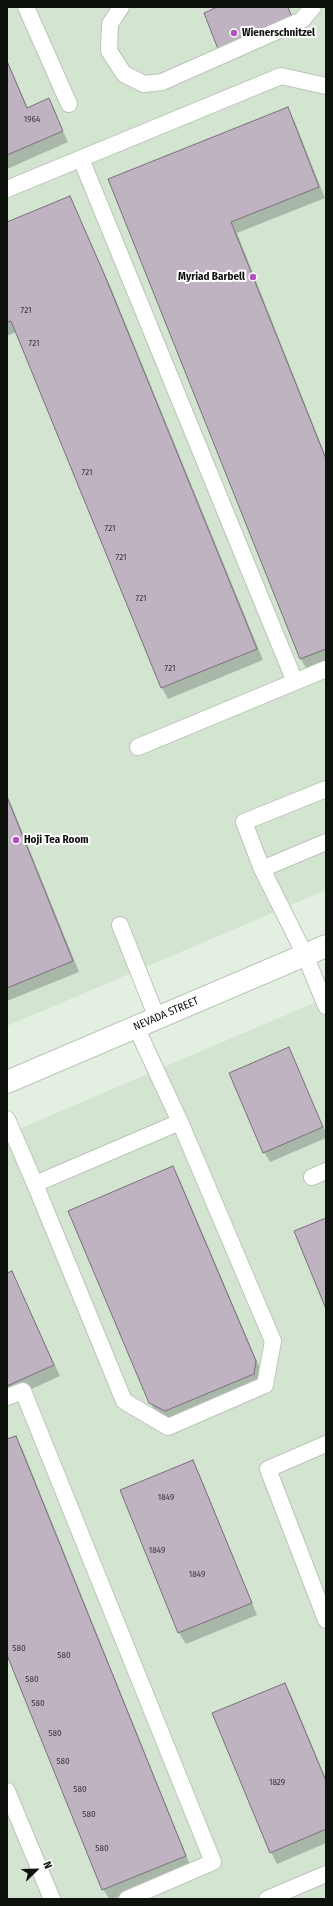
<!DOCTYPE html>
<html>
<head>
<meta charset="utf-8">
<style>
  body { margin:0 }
  #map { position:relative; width:333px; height:1906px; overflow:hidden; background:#e3efe1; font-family:"Fira Sans Condensed",sans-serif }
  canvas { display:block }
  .frame { position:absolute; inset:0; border:8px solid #0e120d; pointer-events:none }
  .north { position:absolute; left:16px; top:1850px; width:40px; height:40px; -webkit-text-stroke:3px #fff; paint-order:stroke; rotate:67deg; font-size:11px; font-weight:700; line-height:16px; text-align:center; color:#0e120d }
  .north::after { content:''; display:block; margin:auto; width:14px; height:18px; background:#0e120d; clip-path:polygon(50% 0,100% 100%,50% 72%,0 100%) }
</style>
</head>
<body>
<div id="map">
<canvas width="333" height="1906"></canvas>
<div class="frame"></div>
<div class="north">N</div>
</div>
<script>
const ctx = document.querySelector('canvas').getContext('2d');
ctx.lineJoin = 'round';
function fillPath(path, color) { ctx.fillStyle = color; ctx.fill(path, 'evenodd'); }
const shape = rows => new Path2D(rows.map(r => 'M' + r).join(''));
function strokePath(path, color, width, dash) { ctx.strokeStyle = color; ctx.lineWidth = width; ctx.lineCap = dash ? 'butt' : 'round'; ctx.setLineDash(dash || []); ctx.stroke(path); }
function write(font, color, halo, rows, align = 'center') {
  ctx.font = font + ' "Fira Sans Condensed",sans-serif'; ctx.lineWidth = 4; ctx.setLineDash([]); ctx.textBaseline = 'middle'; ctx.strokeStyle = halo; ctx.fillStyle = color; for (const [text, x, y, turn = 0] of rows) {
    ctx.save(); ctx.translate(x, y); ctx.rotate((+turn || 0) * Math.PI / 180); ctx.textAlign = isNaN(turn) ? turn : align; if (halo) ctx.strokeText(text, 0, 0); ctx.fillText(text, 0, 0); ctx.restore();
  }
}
const built = shape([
  [7,7,326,7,326,890,7,1026],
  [326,998,326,1899,7,1899,7,1134]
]);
const shadow = shape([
  [7,61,28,108,48,100,68,142,7,169],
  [287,109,294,120,325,198,237,233,326,457,326,662,307,670,301,659,110,180],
  [70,197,111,288,263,660,168,699,162,688,16,332,7,336,7,223],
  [7,794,79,972,7,1001],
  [288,1049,326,1133,326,1138,270,1162,264,1152],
  [173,1167,179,1178,262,1373,260,1385,172,1422,157,1414,150,1402],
  [12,1272,60,1376,7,1400,7,1274],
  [15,1437,22,1448,191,1867,113,1899,109,1899,103,1889,7,1653,7,1440],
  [193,1461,199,1473,257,1615,186,1644,179,1633,121,1490],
  [285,1684,291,1695,326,1779,326,1843,277,1864,271,1852]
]);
const building = shape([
  [217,7,288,7,292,18,218,49,204,13,217,7],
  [7,61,27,108,49,98,63,131,7,155,7,61],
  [288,107,319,187,231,222,326,459,326,649,300,659,108,179,288,107],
  [70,196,105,276,257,649,161,688,11,321,7,322,7,222,70,196],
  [7,797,73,961,7,988,7,797],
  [289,1047,323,1127,263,1153,229,1073,289,1047],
  [173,1166,256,1361,254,1374,165,1411,149,1403,68,1211,173,1166],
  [326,1218,326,1309,294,1231,326,1218],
  [12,1271,54,1365,7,1386,7,1273,12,1271],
  [16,1436,186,1856,102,1890,7,1655,7,1439,16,1436],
  [193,1460,252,1603,178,1633,120,1490,193,1460],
  [285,1683,326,1781,326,1829,270,1853,212,1713,285,1683]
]);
const service = shape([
  [26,7,69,104],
  [121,7,110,24,109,51,124,74,144,84,162,82,302,20,313,7],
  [81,159,295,682],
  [7,189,281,76,326,86],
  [138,747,326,669],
  [326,789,244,822,262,869,305,955,326,1006],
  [262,869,326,842],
  [120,925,157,1018],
  [7,1119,35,1184,180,1122,136,1027],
  [312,1177,326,1171],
  [35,1184,124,1401,168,1427,265,1385,273,1341,180,1122],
  [7,1397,23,1391,213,1862,127,1899],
  [326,1444,268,1469,326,1620],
  [7,1791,52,1899],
  [267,1899,326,1874]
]);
const tertiary = shape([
  [7,1082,326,946]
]);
const markers = [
  [234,33,4,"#ae51bc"],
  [253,277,4,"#ae51bc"],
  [16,840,4,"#ae51bc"]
];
const numberNames = [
  ["1964",32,119],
  ["721",26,310],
  ["721",34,343],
  ["721",87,472],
  ["721",110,528],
  ["721",121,557],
  ["721",141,598],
  ["721",170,668],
  ["1849",166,1497],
  ["1849",157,1550],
  ["1849",197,1574],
  ["580",19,1648],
  ["580",64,1655],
  ["580",32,1679],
  ["580",38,1703],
  ["580",55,1733],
  ["580",63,1761],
  ["1829",277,1782],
  ["580",80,1789],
  ["580",89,1814],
  ["580",102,1848]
];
const poiNames = [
  ["Wienerschnitzel",242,33],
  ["Myriad Barbell",245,277,"right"],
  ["Hoji Tea Room",24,840]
];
const streetNames = [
  ["NEVADA STREET",166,1014,-23]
];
fillPath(built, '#d3e5d1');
fillPath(shadow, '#0003');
fillPath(building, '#bfb3c1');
strokePath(building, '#7b707d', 1);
strokePath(service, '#bac5b8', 18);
strokePath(tertiary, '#bac5b8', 24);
strokePath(service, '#fff', 16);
strokePath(tertiary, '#fff', 22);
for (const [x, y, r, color] of markers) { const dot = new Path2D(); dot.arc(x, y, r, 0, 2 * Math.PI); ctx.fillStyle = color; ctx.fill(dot); strokePath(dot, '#fff', 1.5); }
write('9px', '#3a3a3a', null, numberNames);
write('bold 11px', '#0e120d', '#fff', poiNames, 'left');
write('11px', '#0e120d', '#fff', streetNames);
</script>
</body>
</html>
